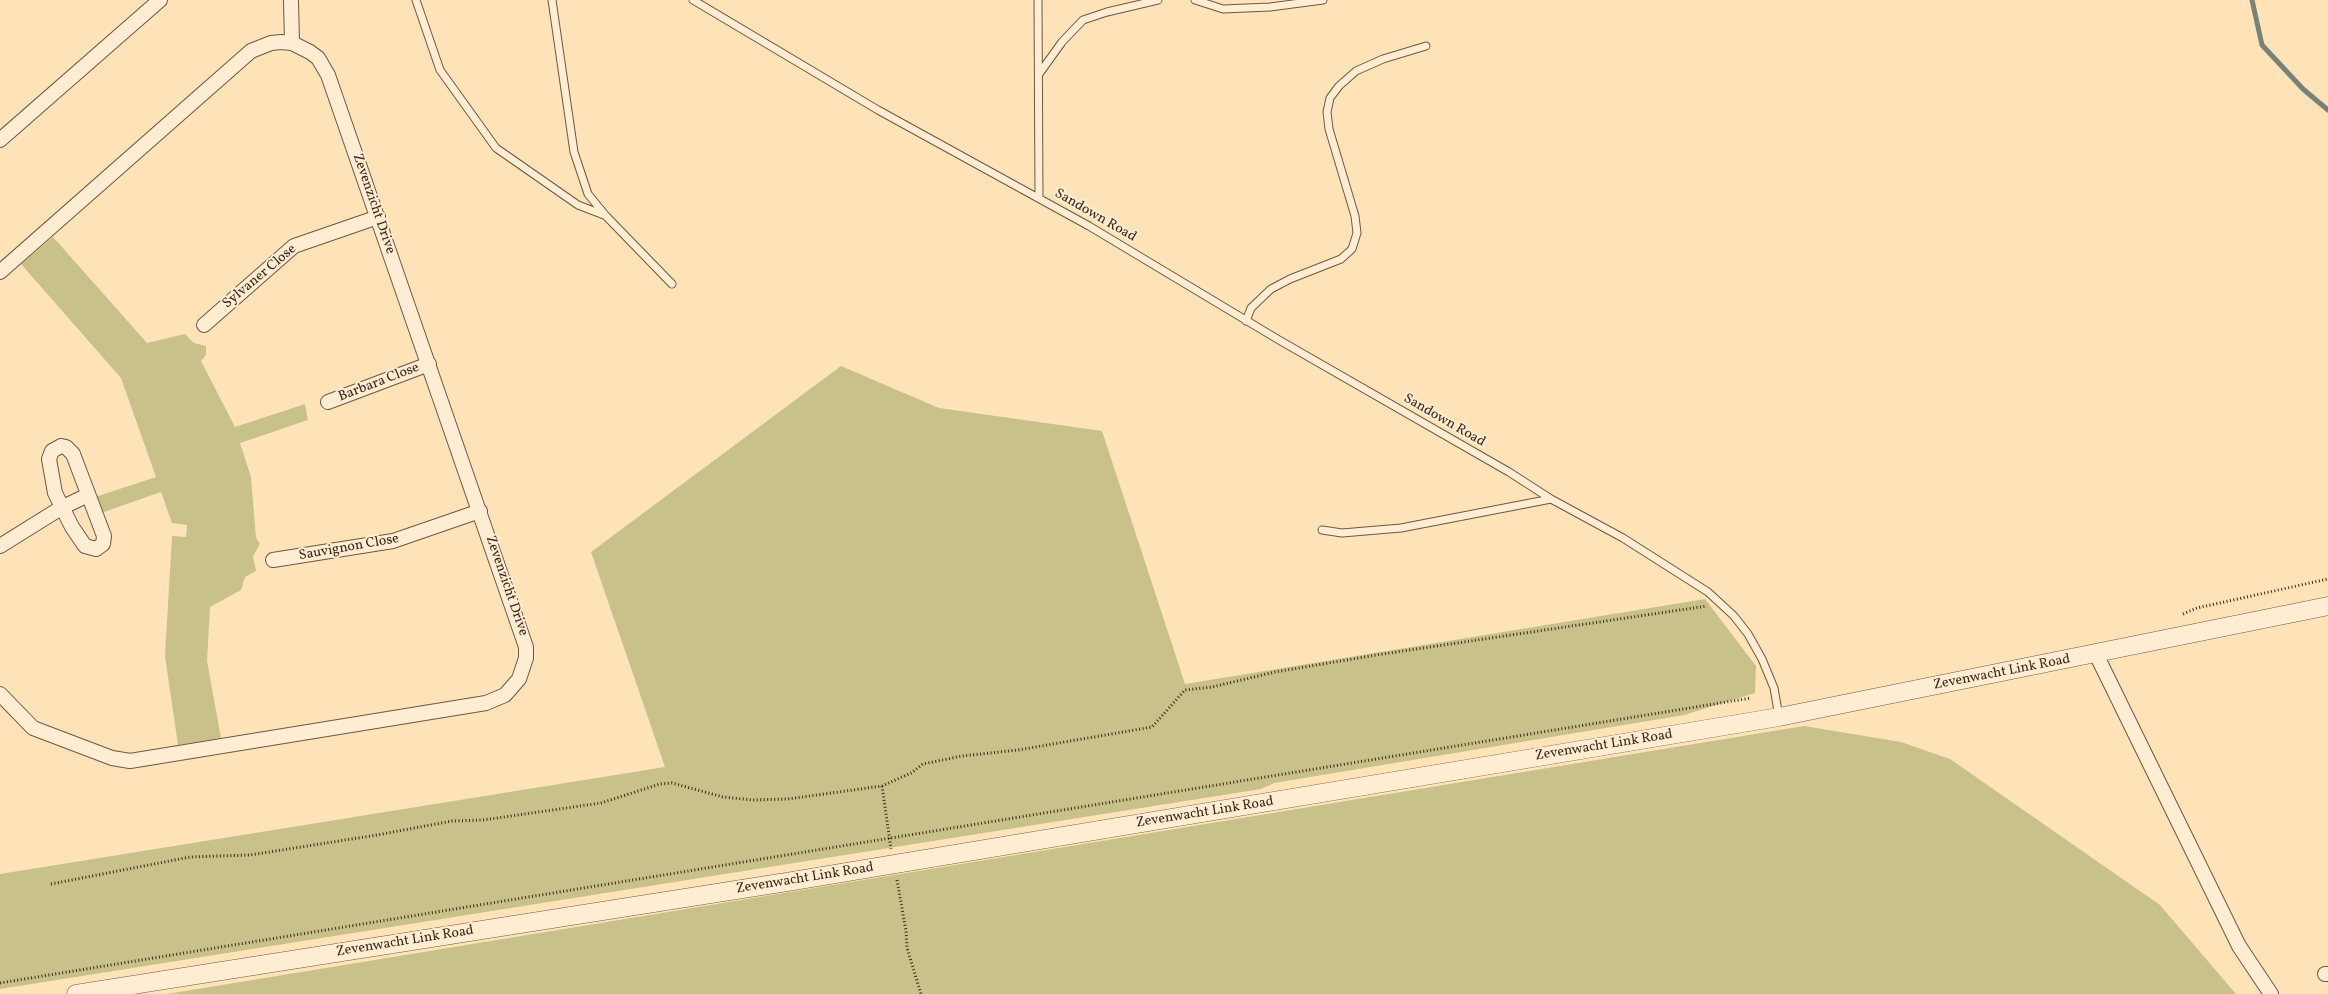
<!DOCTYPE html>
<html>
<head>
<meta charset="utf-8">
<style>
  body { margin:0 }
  canvas { display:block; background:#fee3b9 }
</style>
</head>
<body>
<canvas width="2328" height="994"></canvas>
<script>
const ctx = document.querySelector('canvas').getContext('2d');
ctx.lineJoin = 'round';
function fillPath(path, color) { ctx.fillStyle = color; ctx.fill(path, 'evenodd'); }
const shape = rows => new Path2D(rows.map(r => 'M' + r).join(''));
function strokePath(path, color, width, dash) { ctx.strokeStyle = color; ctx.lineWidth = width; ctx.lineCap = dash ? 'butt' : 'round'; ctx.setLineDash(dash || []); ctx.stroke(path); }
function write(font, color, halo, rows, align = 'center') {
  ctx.font = font + ' Vollkorn,serif'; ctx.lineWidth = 4; ctx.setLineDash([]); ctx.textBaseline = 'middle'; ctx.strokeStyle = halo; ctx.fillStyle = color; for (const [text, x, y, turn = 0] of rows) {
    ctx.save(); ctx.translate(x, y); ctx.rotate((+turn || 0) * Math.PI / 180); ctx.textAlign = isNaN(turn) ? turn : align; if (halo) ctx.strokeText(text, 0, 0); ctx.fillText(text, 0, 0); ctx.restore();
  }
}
const green = shape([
  [53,237,147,343,185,334,194,343,206,346,206,355,201,361,235,427,305,404,308,420,240,443,251,477,256,538,260,544,253,556,256,571,245,577,241,590,210,607,207,661,221,738,178,745,165,656,172,536,186,537,187,525,172,523,161,492,101,513,95,497,156,477,121,378,21,264],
  [841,366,939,408,1102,431,1185,684,1705,599,1756,666,1755,693,1684,715,1274,783,1261,789,0,989,0,874,665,767,591,552],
  [1804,726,1901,742,1950,759,2160,905,2236,994,167,994]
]);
const stream = shape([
  [2252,0,2262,45,2303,89,2328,110]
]);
const path = shape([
  [2183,614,2197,608,2328,579],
  [882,786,891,849],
  [897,880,906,931,907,948,921,994],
  [51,884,190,857,250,855,377,835,452,821,483,820,601,803,660,784,672,783,723,797,753,800,788,799,882,786,911,773,923,764,962,756,1018,750,1152,727,1185,690,1212,687,1275,672,1376,655,1707,606],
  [0,983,1751,698]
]);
const service = shape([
  [416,0,440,70,496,148,578,205,604,215],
  [552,0,574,152,588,194,606,216,672,284],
  [693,0,878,110,1089,226,1279,340,1509,472,1551,499,1623,538,1708,592,1734,616,1748,634,1762,659,1774,688,1779,717],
  [1038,0,1039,198],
  [1195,0,1223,9,1270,7,1323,0],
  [1039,74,1062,42,1083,20,1107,12,1158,0],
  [1246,321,1251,308,1271,289,1290,279,1341,259,1352,249,1357,233,1355,216,1329,129,1327,112,1330,98,1339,86,1356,71,1383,59,1426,46],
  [1322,530,1342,533,1401,528,1551,499]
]);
const minor = shape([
  [291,1,292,43],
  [0,140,160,0],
  [0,272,251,51,271,43,281,42,292,43,310,52,318,58,328,75,526,647,526,658,519,679,505,695,486,703,130,761,112,758,33,728,0,694],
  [204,325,294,246,378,217],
  [328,402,429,364],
  [61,446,66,447,73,454,104,536,103,544,96,549,85,546,72,527,55,493,49,459,52,451,61,446],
  [0,546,61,508,88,495],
  [273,560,393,541,480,511],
  [2096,654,2239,946,2271,994],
  [2325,974,2328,974]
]);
const tertiary = shape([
  [76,994,793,881,1779,717,2328,606]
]);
const streetNames = [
  ["Zevenzicht Drive",373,204,71],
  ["Sandown Road",1095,216,30],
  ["Sylvaner Close",260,277,-40],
  ["Barbara Close",379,383,-21],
  ["Sandown Road",1444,421,30],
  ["Sauvignon Close",349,548,-10],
  ["Zevenzicht Drive",506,586,71],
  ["Zevenwacht Link Road",2002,673,-11],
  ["Zevenwacht Link Road",1604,746,-9],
  ["Zevenwacht Link Road",1205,813,-9],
  ["Zevenwacht Link Road",805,879,-9],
  ["Zevenwacht Link Road",405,942,-9]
];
fillPath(green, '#c8c18a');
strokePath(stream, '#798274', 5);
strokePath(service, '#6f5742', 9);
strokePath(minor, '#6f5742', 16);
strokePath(tertiary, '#6f5742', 19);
strokePath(path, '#3f281b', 3, [1, 2.5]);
strokePath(service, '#feedd2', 7);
strokePath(minor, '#feedd2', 14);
strokePath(tertiary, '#feedd2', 18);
write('14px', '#3f281b', '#feedd2', streetNames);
</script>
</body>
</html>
